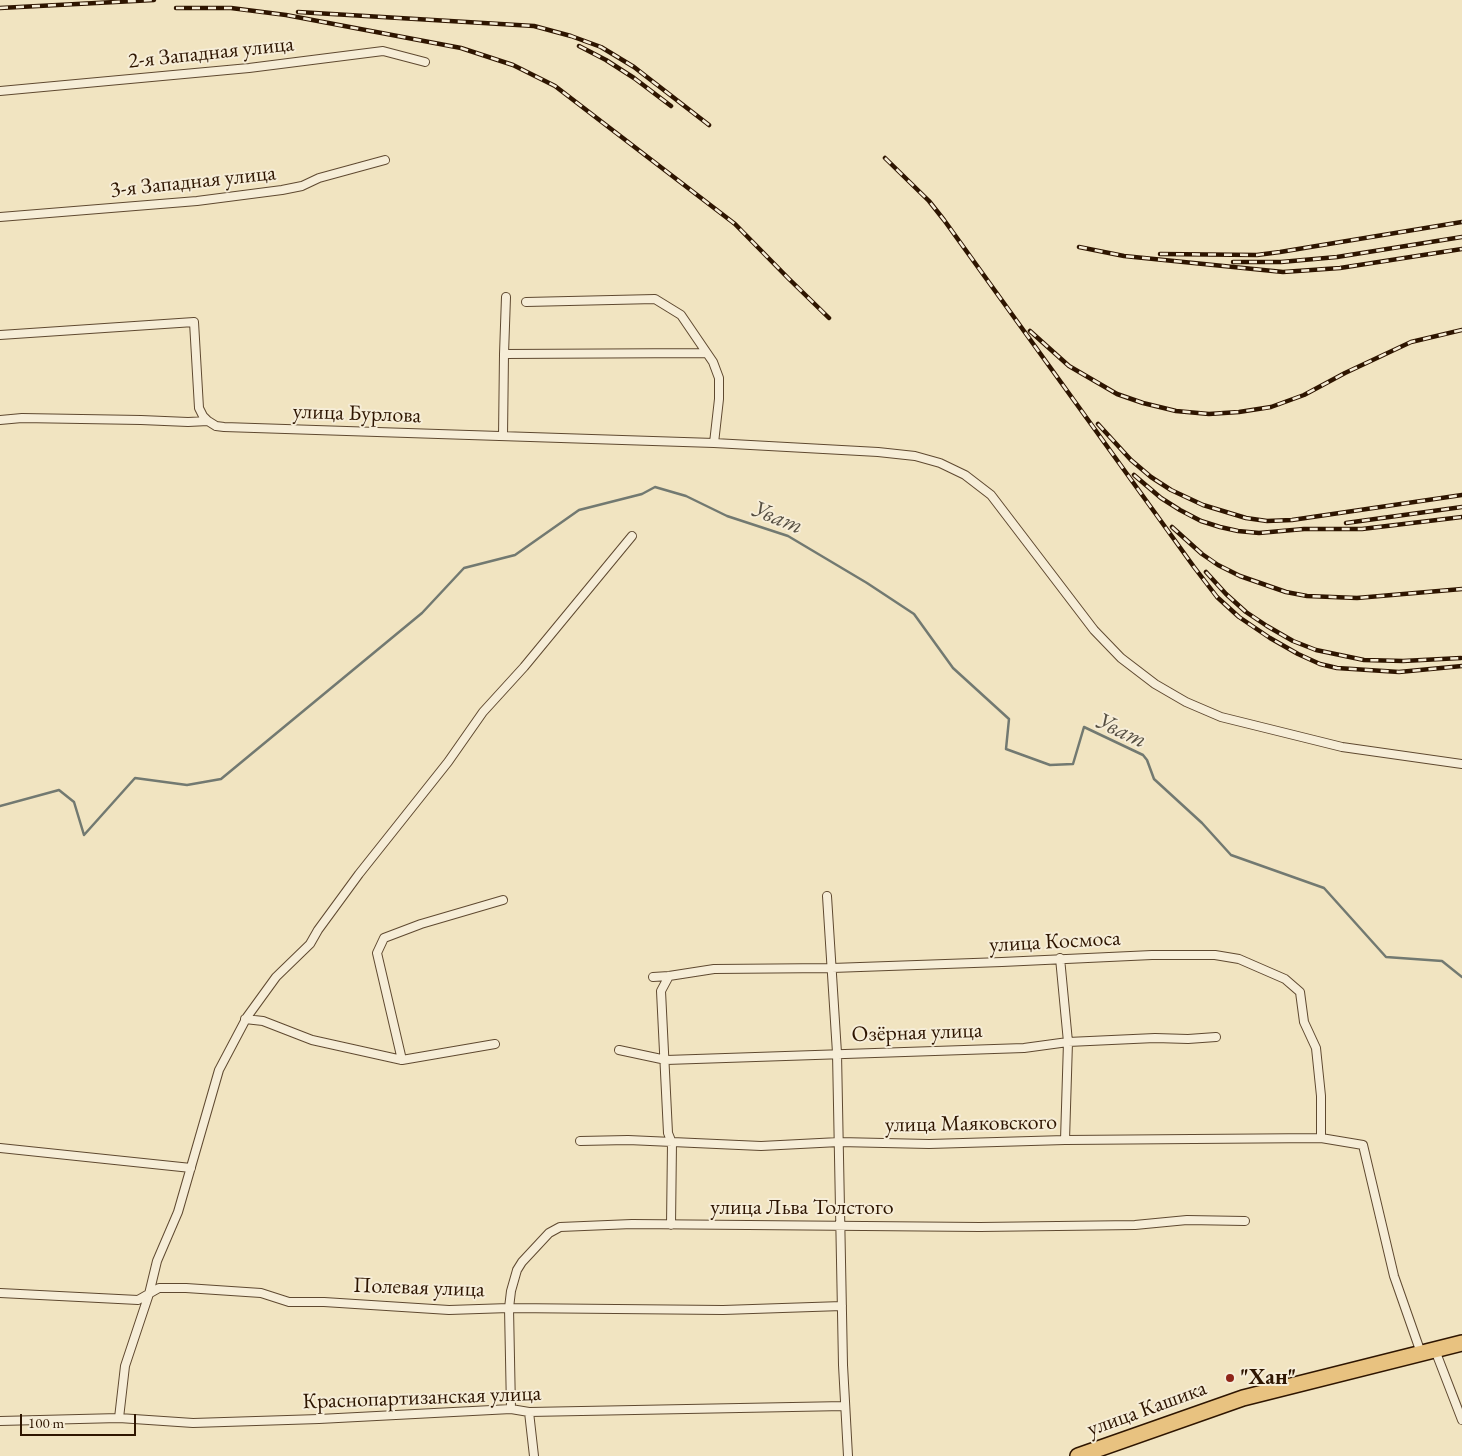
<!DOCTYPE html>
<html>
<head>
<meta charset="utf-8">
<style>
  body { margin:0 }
  #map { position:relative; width:1462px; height:1456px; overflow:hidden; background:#f1e4c1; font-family:"EB Garamond",serif }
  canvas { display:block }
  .scale { position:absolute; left:20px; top:1414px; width:116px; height:22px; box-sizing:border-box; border:2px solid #2e1500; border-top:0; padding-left:6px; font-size:15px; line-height:18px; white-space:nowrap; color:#2e1500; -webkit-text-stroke:4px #f6edd7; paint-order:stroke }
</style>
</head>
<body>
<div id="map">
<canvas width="1462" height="1456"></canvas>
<div class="scale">100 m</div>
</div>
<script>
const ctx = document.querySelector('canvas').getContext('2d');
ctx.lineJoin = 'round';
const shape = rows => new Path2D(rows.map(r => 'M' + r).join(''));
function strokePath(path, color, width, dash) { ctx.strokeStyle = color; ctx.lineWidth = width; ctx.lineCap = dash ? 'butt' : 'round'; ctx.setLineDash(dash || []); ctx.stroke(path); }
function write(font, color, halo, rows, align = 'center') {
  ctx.font = font + ' "EB Garamond",serif'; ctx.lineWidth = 4; ctx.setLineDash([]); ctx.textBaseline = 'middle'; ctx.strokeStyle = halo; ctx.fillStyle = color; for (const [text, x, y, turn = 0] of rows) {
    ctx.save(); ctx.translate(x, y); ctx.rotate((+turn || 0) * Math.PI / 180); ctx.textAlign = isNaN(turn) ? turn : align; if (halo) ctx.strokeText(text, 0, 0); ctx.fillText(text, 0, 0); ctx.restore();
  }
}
const stream = shape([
  [0,806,59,790,74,802,84,835,135,778,187,785,221,779,422,613,464,568,515,555,579,510,642,494,655,487,686,496,727,516,788,536,867,583,914,614,953,668,1009,719,1006,749,1050,765,1073,764,1084,727,1143,755,1147,760,1154,779,1202,823,1231,855,1324,888,1386,957,1442,961,1462,977]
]);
const street = shape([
  [0,91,249,68,383,51,425,62],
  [0,217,197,201,282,190,302,186,319,178,385,160],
  [526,302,655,299,681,315,713,362,719,378,719,399,714,443],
  [0,335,194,322,199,408,203,416,208,421],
  [504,354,705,353],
  [0,420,22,418,141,420,188,422,208,421,216,426,224,427,714,443,878,452,915,456,940,463,965,475,991,495,1094,630,1121,658,1155,684,1186,702,1221,717,1342,747,1462,764],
  [503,436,504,354,506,297],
  [827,896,837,1053,843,1365,848,1456],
  [1060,958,1068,1042,1065,1140],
  [669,976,661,991,668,1133,672,1143,671,1225],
  [653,977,669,976,714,969,832,968,1002,962,1152,955,1215,955,1239,959,1285,979,1300,992,1304,1022,1316,1048,1321,1096,1321,1138],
  [245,1019,263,1021,312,1040,402,1060,495,1044],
  [619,1050,666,1060,1024,1048,1068,1042,1155,1038,1188,1039,1216,1037],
  [402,1060,377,953,384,938,421,924,503,900],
  [580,1141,628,1140,761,1146,839,1142,929,1144,1065,1140,1321,1138,1363,1145,1394,1276,1421,1353],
  [0,1148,191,1168],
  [0,1293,138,1300,159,1288,186,1288,261,1293,289,1302,324,1302,449,1310,509,1308,723,1310,842,1306],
  [1435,1350,1462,1420],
  [511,1409,509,1308,511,1291,517,1270,522,1262,549,1233,560,1227,632,1224,980,1227,1135,1225,1187,1220,1245,1221],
  [529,1412,534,1456],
  [119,1418,125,1366,149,1294,157,1261,178,1212,219,1070,247,1017,276,977,310,944,318,930,359,874,448,762,483,712,524,667,632,536],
  [0,1421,119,1418,193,1423,319,1419,511,1409,529,1412,845,1406]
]);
const highway = shape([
  [1078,1456,1243,1398,1462,1343]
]);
const rail = shape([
  [0,8,154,0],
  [176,8,231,8,286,15,461,48,513,65,555,86,735,224,788,278,829,318],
  [298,12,534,26,571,36,601,47,634,67,709,125],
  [579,46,606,60,634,78,671,106],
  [885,158,929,201,944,220,1194,567,1217,597,1239,617,1270,638,1298,654,1320,664,1337,668,1399,672,1462,666],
  [1079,247,1124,256,1283,272,1340,268,1462,249],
  [1160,254,1257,255,1280,252,1462,222],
  [1233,262,1281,262,1337,257,1462,237],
  [1030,331,1069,366,1117,394,1143,403,1176,411,1209,414,1239,412,1271,407,1304,395,1345,373,1411,342,1462,330],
  [1098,424,1131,460,1151,477,1171,490,1203,505,1246,518,1267,521,1292,520,1462,495],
  [1134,475,1161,498,1180,510,1201,521,1220,527,1238,531,1259,533,1304,529,1362,529,1462,517],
  [1346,523,1462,507],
  [1172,527,1202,554,1218,565,1240,576,1286,592,1307,596,1357,598,1462,589],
  [1206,572,1226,594,1246,612,1267,626,1293,641,1316,650,1364,660,1403,661,1461,658]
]);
const markers = [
  [1230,1378,5,"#8f2418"]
];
const streetNames = [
  ["2-я Западная улица",211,53,-6],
  ["3-я Западная улица",193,182,-6],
  ["улица Бурлова",357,414,2],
  ["улица Космоса",1055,942,-3],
  ["Озёрная улица",917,1033,-2],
  ["улица Маяковского",971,1124,-1],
  ["улица Льва Толстого",802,1208],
  ["Полевая улица",419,1288,2],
  ["Краснопартизанская улица",422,1398,-2],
  ["улица Кашика",1147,1409,-20]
];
const poiNames = [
  ["\"Хан\"",1240,1378]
];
const waterNames = [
  ["Уват",777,518,22],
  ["Уват",1121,731,25]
];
strokePath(stream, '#727971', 2.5);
strokePath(street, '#5f4930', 10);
strokePath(highway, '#2e1500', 18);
strokePath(street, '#f6edd7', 8);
strokePath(highway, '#e8c280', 15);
strokePath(rail, '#2e1500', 4.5);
strokePath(rail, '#f6edd7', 2.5, [8]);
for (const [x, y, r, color] of markers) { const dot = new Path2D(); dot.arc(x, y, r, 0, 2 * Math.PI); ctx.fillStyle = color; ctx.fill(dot); strokePath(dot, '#f6edd7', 2); }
write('22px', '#2e1500', '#f6edd7', streetNames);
write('bold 22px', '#2e1500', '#f6edd7', poiNames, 'left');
write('italic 24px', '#564f42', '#f6edd7', waterNames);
</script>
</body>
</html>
